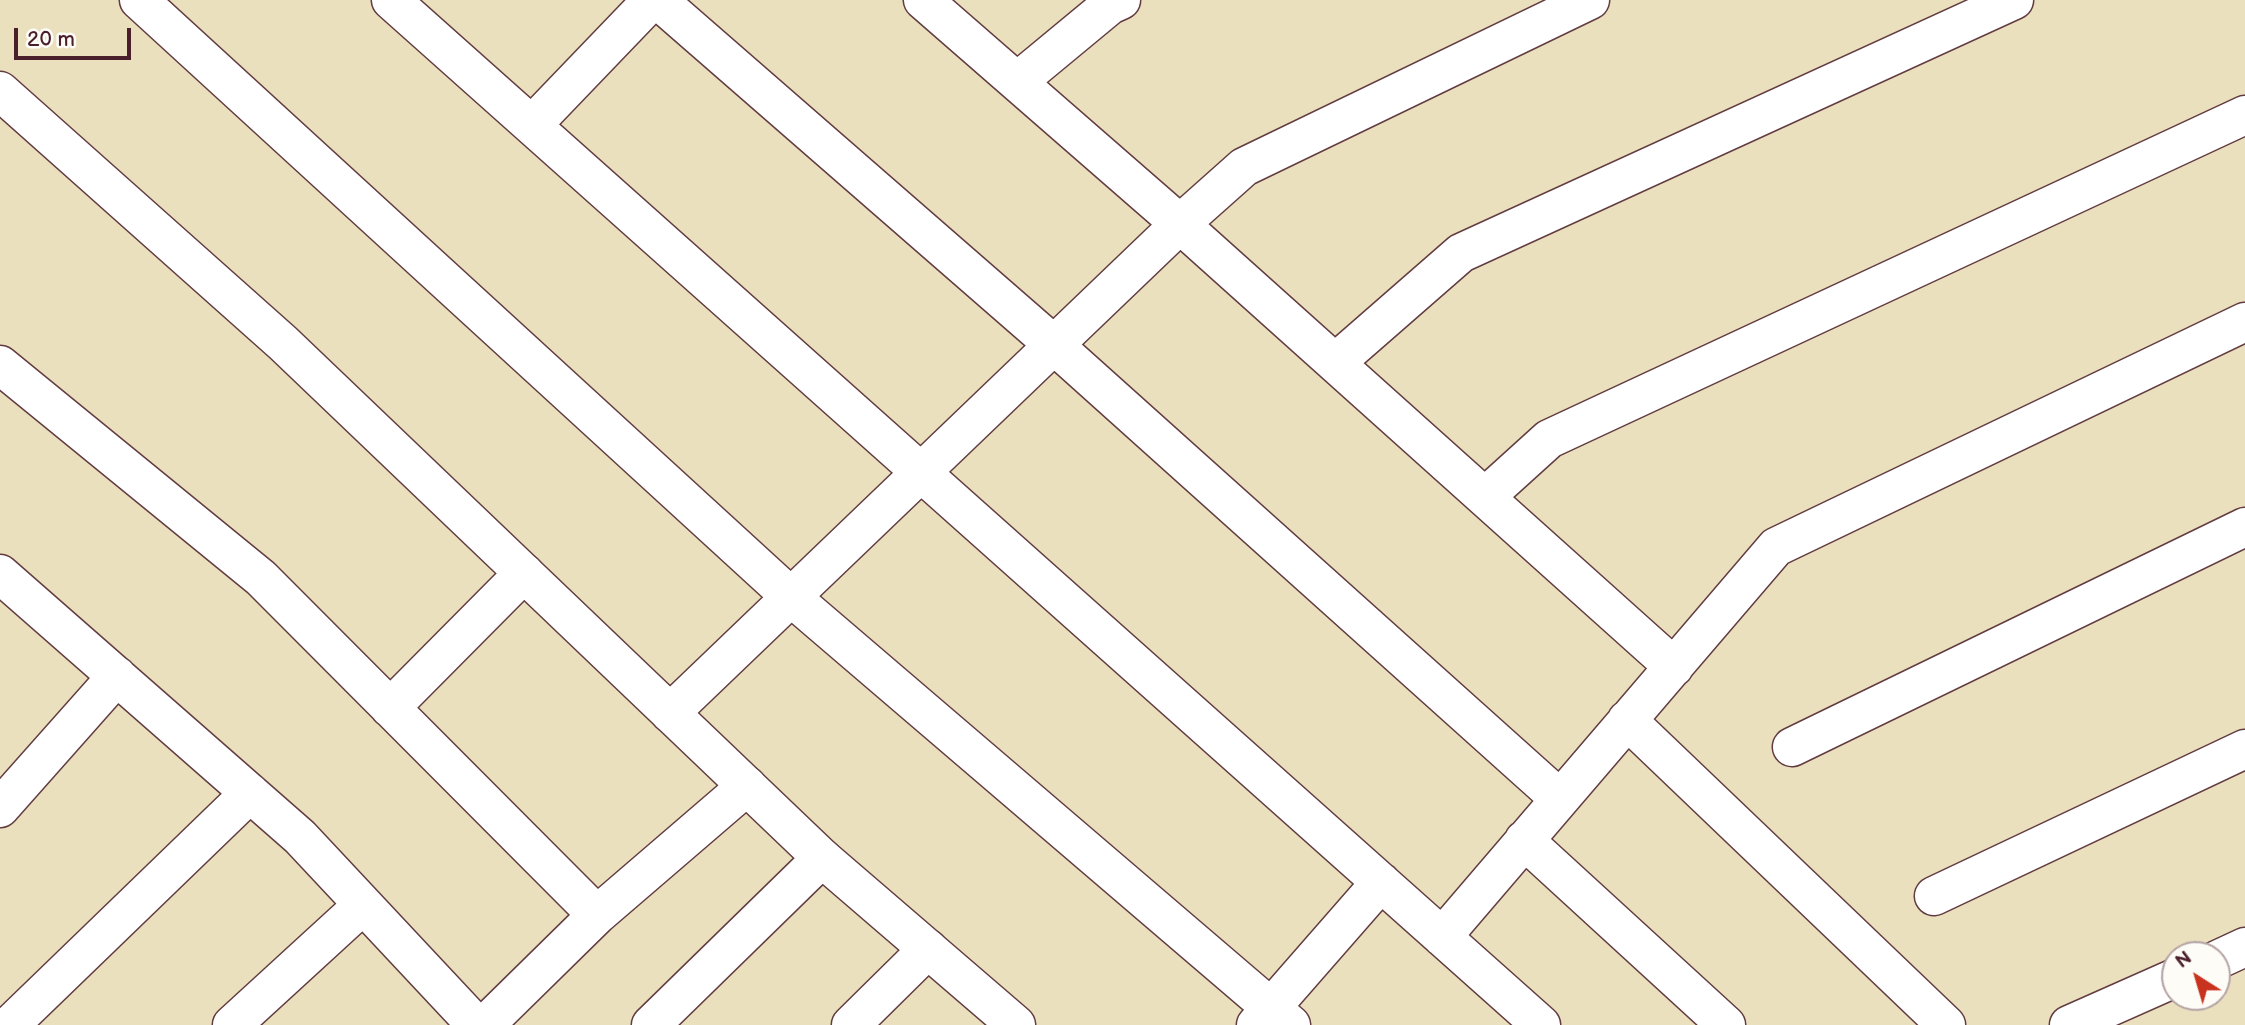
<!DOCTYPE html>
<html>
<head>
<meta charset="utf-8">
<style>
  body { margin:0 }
  #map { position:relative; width:2245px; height:1025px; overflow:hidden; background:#ebe0be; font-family:"Balsamiq Sans",sans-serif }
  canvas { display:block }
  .north { position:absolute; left:2161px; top:941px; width:70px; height:70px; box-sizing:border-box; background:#fdfcf7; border:2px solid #b5a4a5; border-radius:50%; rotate:323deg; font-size:19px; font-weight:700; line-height:28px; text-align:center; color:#4a1f2b }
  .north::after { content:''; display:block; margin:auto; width:24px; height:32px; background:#c8321e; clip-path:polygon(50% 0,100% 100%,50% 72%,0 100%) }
  .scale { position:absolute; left:14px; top:28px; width:117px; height:32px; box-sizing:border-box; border:4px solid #4a1f2b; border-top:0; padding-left:9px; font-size:21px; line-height:24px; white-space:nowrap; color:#4a1f2b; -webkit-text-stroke:5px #fdfcf7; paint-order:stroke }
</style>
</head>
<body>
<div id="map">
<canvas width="2245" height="1025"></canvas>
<div class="north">N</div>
<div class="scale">20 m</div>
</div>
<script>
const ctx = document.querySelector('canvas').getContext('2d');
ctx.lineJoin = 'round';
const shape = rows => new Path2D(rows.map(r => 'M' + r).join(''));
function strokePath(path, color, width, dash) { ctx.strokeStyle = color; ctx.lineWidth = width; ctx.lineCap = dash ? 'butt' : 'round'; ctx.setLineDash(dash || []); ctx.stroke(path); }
const street = shape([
  [139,0,791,597,1291,1025],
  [391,0,1541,1025],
  [658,0,1054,345,1560,799],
  [923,0,1180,224,1674,667],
  [1017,82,1110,5,1121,0],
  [532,125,652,0],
  [1335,363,1461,253,2014,0],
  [0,365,261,578,597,915],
  [1485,497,1549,439,2245,115],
  [0,574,300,837,476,1025],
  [390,708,524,573],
  [670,713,1180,224,1244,167,1590,0],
  [1627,720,1946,1025],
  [1792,747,2245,527],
  [0,808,117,676],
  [1524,840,1726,1025],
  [1934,896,2245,749],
  [1442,937,1776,547,2245,322],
  [2217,960,2245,947],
  [10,1025,250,793],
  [232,1025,363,905],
  [485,1025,597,915,747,786],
  [651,1025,822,858],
  [851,1025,928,949],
  [1256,1025,1381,882],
  [2069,1025,2175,978]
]);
const secondary = shape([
  [0,91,283,343,822,858,1016,1025]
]);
strokePath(street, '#623c41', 41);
strokePath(secondary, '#623c41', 41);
strokePath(street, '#fff', 38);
strokePath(secondary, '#fff', 38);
</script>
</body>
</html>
